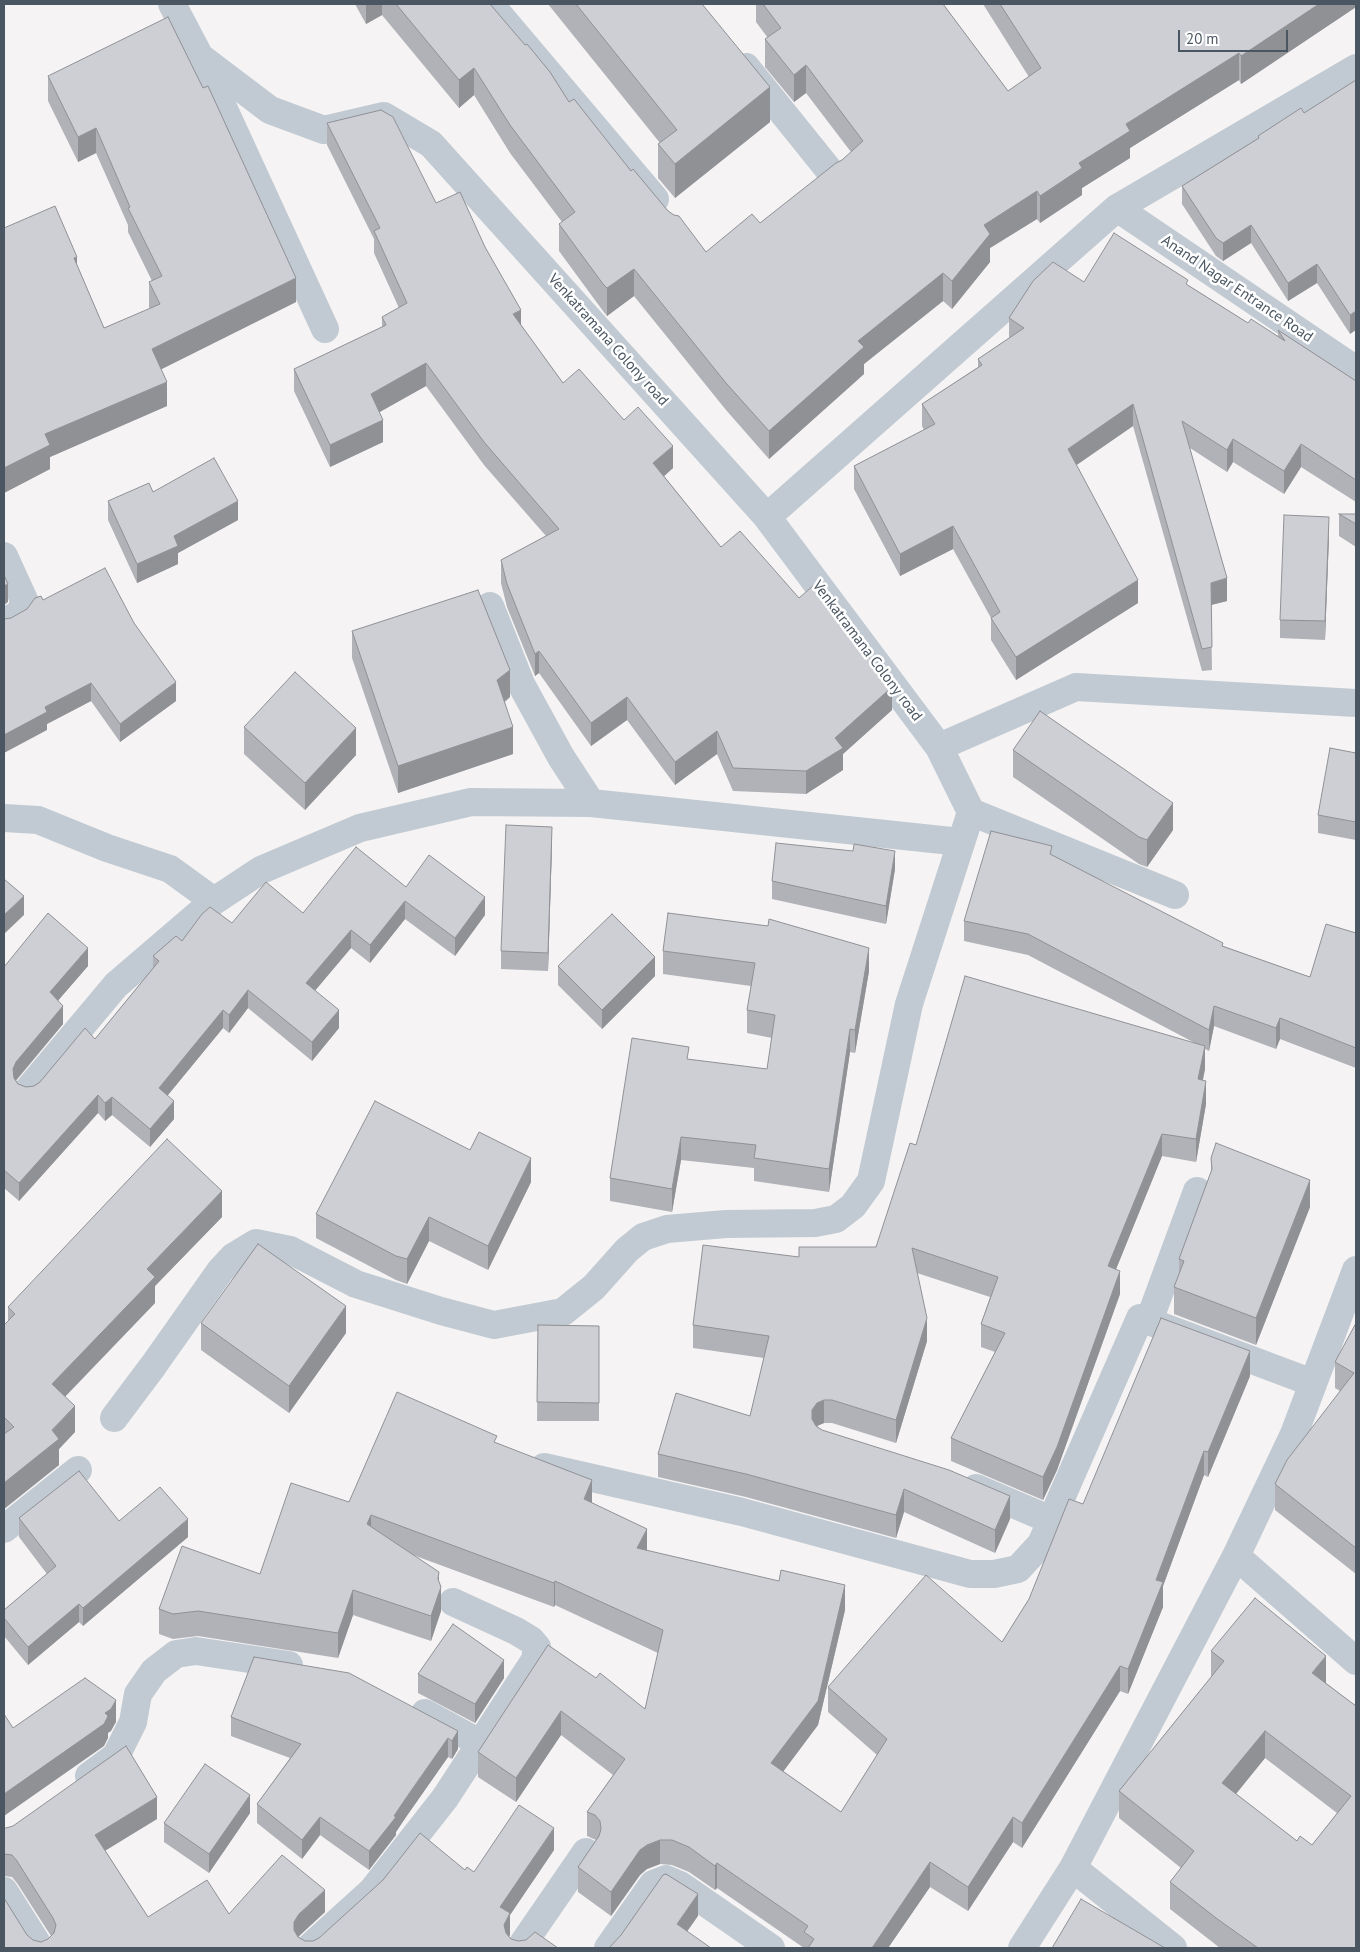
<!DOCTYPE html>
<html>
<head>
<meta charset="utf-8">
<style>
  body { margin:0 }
  #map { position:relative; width:1360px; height:1952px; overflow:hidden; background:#f5f3f3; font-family:"PT Sans",sans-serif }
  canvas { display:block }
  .frame { position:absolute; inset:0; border:5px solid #4a5661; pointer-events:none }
  .scale { position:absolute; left:1178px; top:30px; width:110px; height:22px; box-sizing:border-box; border:2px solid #4a5661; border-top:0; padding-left:6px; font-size:15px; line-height:18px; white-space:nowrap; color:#4a5661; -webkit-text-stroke:4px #fff; paint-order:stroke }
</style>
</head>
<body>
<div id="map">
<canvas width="1360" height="1952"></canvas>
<div class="frame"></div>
<div class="scale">20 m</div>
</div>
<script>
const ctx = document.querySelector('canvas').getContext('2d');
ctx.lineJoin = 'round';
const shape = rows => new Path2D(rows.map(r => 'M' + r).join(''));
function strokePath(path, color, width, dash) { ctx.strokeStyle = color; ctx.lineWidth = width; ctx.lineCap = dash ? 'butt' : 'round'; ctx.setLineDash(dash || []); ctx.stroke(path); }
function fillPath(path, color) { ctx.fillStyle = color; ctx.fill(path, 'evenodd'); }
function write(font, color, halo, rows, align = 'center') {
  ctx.font = font + ' "PT Sans",sans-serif'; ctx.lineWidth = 5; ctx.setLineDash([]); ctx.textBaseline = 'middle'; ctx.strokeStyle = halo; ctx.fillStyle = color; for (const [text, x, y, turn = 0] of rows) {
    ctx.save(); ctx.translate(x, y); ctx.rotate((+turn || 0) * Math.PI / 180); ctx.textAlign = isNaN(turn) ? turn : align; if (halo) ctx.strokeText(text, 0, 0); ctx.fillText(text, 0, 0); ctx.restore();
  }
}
const minor = shape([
  [172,4,200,57,325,329],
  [490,4,655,199],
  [200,57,270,110,324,130,384,116,431,144,767,517,939,747],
  [746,67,833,175],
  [1117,208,1356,370],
  [767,517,1117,208,1356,68],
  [4,556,25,602,19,614,4,622],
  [490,606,521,684,561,757,591,803],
  [971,812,1175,895],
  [4,818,38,820,107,848,170,869,214,901],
  [28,1090,116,985,214,901,261,870,360,828,471,802,591,803,961,842],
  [1356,1270,1294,1434,1236,1556,1356,1661],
  [1149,1321,1197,1191],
  [114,1418,153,1366,220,1271,233,1257,256,1243,290,1250,356,1284,441,1311,494,1325,563,1312,594,1287,627,1250,643,1237,667,1229,726,1224,815,1223,836,1219,853,1206,871,1181,909,1004,971,812,939,747,1076,687,1356,703],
  [544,1467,742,1512,970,1574,994,1574,1018,1569,1041,1544,1140,1318,1313,1383],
  [976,1488,1051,1520],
  [4,1529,78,1470],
  [425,1713,480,1743],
  [89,1776,116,1756,133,1722,138,1694,154,1671,176,1654,196,1651,289,1665],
  [1073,1868,1173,1948],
  [4,1891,40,1948],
  [309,1948,372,1891,445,1798,535,1660,537,1647,531,1640,516,1631,453,1602],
  [520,1948,586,1852],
  [608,1948,653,1884,666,1879,680,1885,771,1948],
  [1022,1948,1073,1868,1236,1556]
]);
const wall = shape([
  [355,4,490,4,569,102,706,252,760,223,842,160,851,152,806,93,794,102,765,67,765,39,768,38,756,22,756,4,943,4,1008,91,1029,77,983,4,1356,4,1356,7,1241,84,1239,80,1130,148,1130,158,1082,188,1082,195,1040,223,1037,219,990,248,990,262,952,309,943,301,864,364,864,374,769,459,726,410,634,296,607,316,603,311,559,251,559,224,562,222,510,153,474,95,459,108,382,15,366,24],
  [548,4,702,4,770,122,675,198,658,178,658,144,660,143],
  [48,76,296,302,161,369,167,406,50,457,50,469,4,493,4,228,77,265,104,328,150,309,149,307,149,282,152,281,128,232,128,225,96,153,78,162,48,101],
  [1356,80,1350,334,1317,283,1288,301,1251,243,1223,261,1216,256,1182,204,1182,186,1258,138,1258,136,1304,113],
  [327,123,436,203,521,325,563,383,624,420,673,468,664,476,721,547,799,598,848,632,892,710,843,754,843,770,806,794,733,791,717,754,675,785,627,720,591,746,539,673,535,676,507,607,501,583,501,560,546,536,484,465,426,386,379,412,383,442,330,467,294,391,294,369,382,327,382,317,399,308,374,253,374,239,327,145],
  [1084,282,1188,285,1248,323,1278,336,1278,330,1356,381,1356,502,1301,467,1284,494,1233,462,1227,472,1190,448,1227,601,1211,605,1212,670,1202,671,1133,426,1076,465,1138,603,1016,680,991,640,991,618,953,549,900,576,854,489,854,466,924,430,922,426,922,404,978,367,978,359,1009,338,1009,318],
  [153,492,238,520,178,553,178,564,137,583,108,520,108,501],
  [1339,514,1356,514,1356,547,1339,536],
  [1329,536,1325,640,1280,638,1280,620],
  [43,600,134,623,176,701,120,742,91,701,47,724,47,730,11,618],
  [352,631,510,697,505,702,513,754,398,793,352,658],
  [244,727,356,755,305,810,244,754],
  [1013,750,1173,830,1147,867,1139,864,1013,777],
  [1356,753,1356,840,1318,833,1318,815],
  [552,845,548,971,501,969,501,951],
  [853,851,895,869,886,924,772,899,772,881],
  [1052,855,1223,946,1304,975,1310,977,1356,933,1356,1068,1280,1039,1276,1049,1214,1026,1209,1051,1205,1049,1205,1069,1203,1080,1206,1104,1196,1162,1162,1156,1116,1269,1120,1294,1057,1470,1043,1500,951,1461,951,1438,995,1352,981,1347,981,1324,990,1297,917,1273,927,1341,896,1443,832,1423,824,1423,817,1426,822,1430,1010,1519,995,1553,904,1512,896,1538,746,1497,658,1477,658,1454,750,1416,764,1358,693,1348,693,1325,799,1257,876,1247,916,1145,1193,1042,1028,955,964,941,964,921],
  [406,887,485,915,455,956,405,919,370,963,351,948,315,991,339,1028,312,1061,248,1008,229,1033,223,1028,167,1096,174,1119,150,1147,112,1115,105,1121,98,1113,19,1201,4,1188,4,967,88,966,58,1000,63,1024,16,1081,18,1084,26,1087,34,1086,95,1039,153,968,153,956,182,941,232,923,303,913],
  [663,951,869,971,855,1053,850,1052,829,1192,754,1181,754,1168,681,1160,672,1212,610,1201,610,1178,767,1069,772,1038,747,1033,747,1010,751,986,663,974],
  [558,966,655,976,602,1029,558,985],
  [1211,1158,1310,1207,1256,1345,1174,1314,1174,1287,1179,1275,1179,1259,1211,1172],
  [531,1182,488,1270,429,1241,407,1284,396,1280,316,1238,316,1214],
  [222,1217,155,1286,155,1303,65,1397,75,1432,59,1449,59,1465,4,1509,4,1325,8,1321,8,1307],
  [201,1323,346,1333,289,1413,201,1350],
  [1356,1323,1356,1574,1275,1510,1275,1484,1340,1391,1335,1388,1335,1362],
  [538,1325,599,1326,599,1421,537,1421],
  [1250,1376,1208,1477,1204,1475,1163,1586,1163,1607,1128,1694,1120,1691,1022,1848,1013,1842,968,1911,930,1887,888,1948,804,1948,717,1888,715,1890,689,1872,672,1865,660,1864,647,1869,640,1875,611,1916,578,1892,578,1867,596,1840,587,1836,587,1812,613,1775,561,1735,516,1802,478,1777,478,1752,596,1678,645,1709,658,1653,555,1605,554,1607,413,1555,439,1582,441,1611,431,1641,353,1615,338,1658,198,1636,173,1639,159,1634,159,1609,260,1574,349,1502,497,1443,592,1503,647,1550,845,1610,818,1725,783,1771,841,1812,877,1755,828,1712,828,1687,1002,1642,1029,1599,1083,1504],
  [19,1518,119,1521,188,1537,83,1626,79,1622,28,1665,4,1636,4,1610,47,1574,19,1537],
  [1211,1651,1326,1683,1356,1706,1356,1948,1220,1948,1170,1909,1170,1882,1181,1868,1119,1818,1119,1791,1211,1677],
  [1265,1758,1337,1813,1312,1845,1297,1841,1236,1794],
  [418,1674,504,1678,475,1723,418,1693],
  [231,1717,458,1731,458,1749,452,1759,448,1757,406,1817,396,1832,396,1835,369,1870,320,1835,302,1859,257,1823,257,1804,290,1758,231,1736],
  [250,1813,209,1873,164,1842,164,1823],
  [157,1819,105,1850,148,1917,229,1914,325,1912,298,1937,305,1941,313,1941,465,1870,474,1872,554,1850,510,1915,509,1937,511,1939,518,1941,4,1948,27,1935,33,1940,41,1942,48,1939,51,1936,17,1883,12,1877,4,1876,4,1828]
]);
const shadedWall = shape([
  [366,4,382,4,382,15,366,24],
  [1319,4,1356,4,1356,7,1241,84,1241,56],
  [1239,53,1239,80,1130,148,1130,158,1082,188,1082,195,1040,223,1040,196,1079,163,1126,124],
  [806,65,806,93,794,102,794,75],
  [474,68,474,95,459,108,459,80],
  [770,87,770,122,675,198,675,164],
  [96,128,96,153,78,162,78,137],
  [1037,191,1037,219,990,248,990,262,952,309,952,281,984,225],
  [1251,225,1251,243,1223,261,1223,243],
  [77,257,77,281,74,258],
  [1317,264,1317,283,1288,301,1288,283],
  [634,269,634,296,607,316,607,288],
  [943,273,943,301,864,364,864,374,769,459,769,431,858,341],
  [296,278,296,302,152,374,152,349],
  [521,310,521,332,513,314],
  [1356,311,1356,330,1350,334,1350,315],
  [426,363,426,386,371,417,371,394],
  [167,382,167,406,50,457,50,469,4,493,4,468,45,434],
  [1133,404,1133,426,1068,471,1068,449],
  [383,420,383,442,330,467,330,445],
  [1233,439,1233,462,1227,472,1227,450],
  [1301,444,1301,467,1284,494,1284,471],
  [673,446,673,468,653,486,653,463],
  [238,501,238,520,178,553,178,564,137,583,137,564,174,536],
  [1329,517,1329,536,1325,640,1325,621],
  [953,526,953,549,900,576,900,554],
  [1227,578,1227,601,1211,605,1211,583],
  [1138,580,1138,603,1016,680,1016,657],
  [8,584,8,602,4,605,4,586],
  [539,651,539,673,535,676,535,654],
  [510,670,510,697,497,707,497,680],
  [176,682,176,701,120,742,120,724],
  [91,683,91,701,47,724,47,730,4,753,4,735,45,707],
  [892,687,892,710,843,754,843,770,806,794,806,771,835,738],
  [627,697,627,720,591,746,591,723],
  [513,727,513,754,398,793,398,766],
  [356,728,356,755,305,810,305,783],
  [717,731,717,754,675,785,675,762],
  [1173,803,1173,830,1147,867,1147,840],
  [552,827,552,845,548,971,548,953],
  [895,851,895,869,886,924,886,906],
  [24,896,24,915,4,934,4,915],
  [485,897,485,915,455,956,455,938],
  [405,901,405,919,370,963,370,945],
  [351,930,351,948,306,1001,306,983],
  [88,948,88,966,50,1010,50,992],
  [869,948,869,971,855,1053,855,1030],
  [655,957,655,976,602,1029,602,1010],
  [248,990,248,1008,229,1033,229,1015],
  [63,1006,63,1024,16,1080,13,1087,13,1069,16,1062],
  [1214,1006,1214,1026,1209,1051,1209,1030],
  [223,1010,223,1028,159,1106,159,1088],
  [339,1010,339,1028,312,1061,312,1042],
  [1280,1018,1280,1039,1276,1049,1276,1028],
  [850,1029,850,1052,829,1192,829,1169],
  [1205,1046,1205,1069,1198,1102,1198,1079],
  [1206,1081,1206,1104,1196,1162,1196,1139],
  [98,1095,98,1113,19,1201,19,1183],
  [112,1097,112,1115,105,1121,105,1103],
  [174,1101,174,1119,150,1147,150,1129],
  [1162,1134,1162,1156,1108,1289,1108,1266],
  [681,1137,681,1160,672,1212,672,1189],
  [531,1158,531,1182,488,1270,488,1246],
  [1310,1180,1310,1207,1256,1345,1256,1318],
  [222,1191,222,1217,155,1286,155,1303,52,1410,52,1384,147,1269],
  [429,1217,429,1241,407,1284,407,1259],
  [1120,1271,1120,1294,1057,1470,1043,1500,1043,1477],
  [346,1306,346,1333,289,1413,289,1386],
  [927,1318,927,1341,896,1443,896,1420],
  [1250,1351,1250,1376,1208,1477,1208,1452],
  [824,1400,824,1423,817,1426,812,1442,812,1410,817,1403],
  [75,1406,75,1432,59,1449,59,1465,4,1509,4,1483],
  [1204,1451,1204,1475,1163,1586,1163,1607,1128,1694,1128,1669,1156,1580],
  [592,1480,592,1504,584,1499],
  [904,1489,904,1512,896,1538,896,1515],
  [1010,1496,1010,1519,995,1553,995,1530],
  [371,1515,371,1539,367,1524],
  [188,1519,188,1537,83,1626,83,1608],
  [647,1529,647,1553,637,1548],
  [439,1572,439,1593,441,1587,441,1611,431,1641,431,1616],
  [555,1581,555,1605,554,1607,554,1583],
  [845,1585,845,1610,818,1725,771,1788,771,1763],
  [353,1590,353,1615,338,1658,338,1633],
  [79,1604,79,1622,28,1665,28,1647],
  [1326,1656,1326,1684,1312,1673],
  [504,1660,504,1678,475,1723,475,1704],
  [1120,1666,1120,1691,1022,1848,1022,1823],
  [116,1700,116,1722,111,1731,108,1733,108,1738,104,1746,4,1816,4,1794,105,1713],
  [561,1711,561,1735,516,1802,516,1778],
  [458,1731,458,1749,452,1759,452,1741],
  [1265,1731,1265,1758,1222,1811,1222,1783],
  [448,1738,448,1757,406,1817,396,1832,396,1835,369,1870,369,1851,394,1816],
  [250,1795,250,1813,209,1873,209,1854],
  [157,1797,157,1819,95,1857,95,1835],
  [320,1817,320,1835,302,1859,302,1840],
  [1013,1817,1013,1842,968,1911,968,1887],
  [554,1828,554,1850,510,1915,510,1935,504,1947,500,1907],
  [660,1840,660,1864,647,1869,640,1875,611,1916,611,1892,640,1850,647,1845],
  [930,1862,930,1887,888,1948,872,1948],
  [717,1863,717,1888,715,1890,715,1866],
  [325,1890,325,1912,299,1936,294,1944,294,1922,299,1914],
  [698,1894,698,1916,677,1946,677,1924]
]);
const building = shape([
  [396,4,490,4,525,45,527,44,550,72,569,102,574,99,631,171,633,169,668,211,674,215,679,216,706,252,752,214,760,223,836,163,842,160,863,141,806,65,794,75,765,39,781,28,763,4,943,4,1008,91,1041,68,1000,4,1319,4,1241,56,1239,53,1126,124,1130,131,1079,163,1082,168,1040,196,1037,191,984,225,990,234,952,281,943,273,858,341,864,347,769,431,726,383,634,269,607,288,603,284,559,224,575,212,510,125,474,68,459,80,396,4],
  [576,4,702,4,770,87,675,164,658,144,677,130,576,4],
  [168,17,203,88,208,86,296,278,152,349,167,382,45,434,50,445,4,468,4,228,55,206,77,257,74,258,104,328,160,304,149,282,162,276,128,208,130,207,96,128,78,137,48,76,168,17],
  [1356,80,1356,311,1350,315,1317,264,1288,283,1251,225,1223,243,1216,238,1182,186,1259,138,1258,136,1301,108,1304,113,1356,80],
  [381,110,393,117,436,203,460,192,485,247,521,310,513,314,563,383,579,369,624,420,638,407,673,446,653,463,721,547,740,531,799,598,814,585,848,629,846,630,861,647,892,687,835,738,843,748,806,771,733,768,717,731,675,762,627,697,591,723,539,651,535,654,507,584,501,560,559,529,484,442,426,363,371,394,383,420,330,445,294,369,386,325,382,317,407,303,374,231,380,228,327,123,381,110],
  [1114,233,1188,280,1186,284,1248,323,1251,319,1285,341,1278,330,1356,381,1356,480,1301,444,1284,471,1233,439,1227,450,1182,421,1227,578,1211,583,1212,647,1202,649,1133,404,1068,449,1138,580,1016,657,991,618,1000,612,953,526,900,554,854,466,935,424,922,404,982,365,978,359,1024,328,1009,318,1033,281,1053,262,1084,282,1114,233],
  [214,458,238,501,174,536,178,546,137,564,108,501,149,483,153,492,214,458],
  [1339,514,1356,514,1356,524,1339,514],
  [1284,515,1329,517,1325,621,1280,620,1284,515],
  [105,568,134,623,176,682,120,724,91,683,45,707,47,712,4,735,4,619,11,618,27,609,35,598,41,596,43,600,105,568],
  [4,575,8,584,4,586,4,575],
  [478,590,510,670,497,680,513,727,398,766,352,631,478,590],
  [295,672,356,728,305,783,244,727,295,672],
  [1040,711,1173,803,1147,840,1139,837,1013,750,1040,711],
  [1330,748,1356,753,1356,822,1318,815,1330,748],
  [506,825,552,827,548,953,501,951,506,825],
  [991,831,1052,846,1050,854,1223,943,1222,946,1304,975,1310,977,1326,924,1356,933,1356,1048,1280,1018,1276,1028,1214,1006,1209,1030,1028,934,964,921,991,831],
  [776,843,853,851,854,844,895,851,886,906,772,881,776,843],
  [356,847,406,887,429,855,485,897,455,938,405,901,370,945,351,930,306,983,339,1010,312,1042,248,990,229,1015,223,1010,159,1088,174,1101,150,1129,112,1097,105,1103,98,1095,19,1183,4,1170,4,967,48,913,88,948,50,992,63,1006,16,1062,13,1069,14,1078,18,1084,26,1087,34,1086,40,1082,85,1028,95,1039,159,961,153,956,176,936,182,941,202,914,210,907,232,923,266,882,303,913,356,847],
  [4,879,24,896,4,915,4,879],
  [668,913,768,926,769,919,869,948,855,1030,850,1029,829,1169,754,1158,756,1145,681,1137,672,1189,610,1178,632,1038,689,1047,687,1059,767,1069,775,1015,747,1010,755,963,663,951,668,913],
  [612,914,655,957,602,1010,558,966,612,914],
  [965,976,1205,1046,1198,1079,1206,1081,1196,1139,1162,1134,1108,1266,1120,1271,1057,1447,1043,1477,951,1438,1005,1333,981,1324,998,1277,912,1248,927,1318,896,1420,832,1400,824,1400,817,1403,812,1410,812,1419,816,1426,822,1430,949,1470,1010,1496,995,1530,904,1489,896,1515,746,1474,658,1454,676,1393,750,1416,769,1336,693,1325,703,1245,799,1257,799,1247,876,1247,910,1143,916,1145,965,976],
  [375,1101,470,1150,479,1132,531,1158,488,1246,429,1217,407,1259,396,1256,316,1214,375,1101],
  [167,1139,222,1191,147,1269,155,1277,52,1384,75,1406,52,1430,59,1439,4,1483,4,1434,14,1427,4,1417,4,1325,15,1314,8,1307,167,1139],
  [1216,1143,1310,1180,1256,1318,1174,1287,1184,1261,1179,1259,1212,1169,1211,1158,1216,1143],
  [258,1244,346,1306,289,1386,201,1323,258,1244],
  [1161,1318,1250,1351,1208,1452,1204,1451,1156,1580,1163,1582,1128,1669,1120,1666,1022,1823,1013,1817,968,1887,930,1862,872,1948,808,1948,814,1939,804,1932,808,1926,717,1863,715,1866,689,1847,672,1840,660,1840,647,1845,640,1850,611,1892,578,1867,599,1836,601,1829,600,1821,595,1815,587,1812,625,1759,561,1711,516,1778,478,1752,548,1645,596,1678,600,1673,645,1709,663,1630,555,1581,554,1583,371,1515,367,1524,439,1572,438,1579,441,1587,431,1616,353,1590,338,1633,198,1611,173,1614,159,1609,182,1546,260,1574,291,1483,349,1502,397,1392,497,1436,494,1442,592,1480,584,1499,647,1529,637,1548,779,1581,781,1570,845,1585,818,1701,771,1763,841,1812,887,1739,828,1687,926,1575,1002,1642,1029,1599,1069,1499,1083,1504,1161,1318],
  [1356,1323,1356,1548,1275,1484,1287,1460,1354,1373,1335,1362,1356,1323],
  [538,1325,599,1326,599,1403,537,1402,538,1325],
  [79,1471,119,1521,160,1487,188,1519,83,1608,79,1604,28,1647,4,1618,4,1610,56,1566,19,1518,79,1471],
  [1255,1598,1326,1656,1312,1673,1356,1706,1356,1948,1258,1948,1216,1918,1170,1882,1194,1851,1119,1791,1224,1661,1211,1651,1255,1598],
  [1265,1731,1351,1796,1312,1845,1300,1836,1297,1841,1222,1783,1265,1731],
  [453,1624,504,1660,475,1704,418,1674,453,1624],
  [254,1657,349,1673,458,1731,452,1741,448,1738,406,1798,394,1816,396,1817,369,1851,320,1817,302,1840,257,1804,301,1744,231,1717,254,1657],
  [85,1678,116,1700,111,1709,105,1713,108,1716,104,1724,4,1794,4,1714,13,1728,85,1678],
  [126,1746,157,1797,95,1835,148,1917,207,1880,229,1914,282,1855,325,1890,299,1914,294,1922,294,1930,298,1937,305,1941,313,1941,319,1938,383,1880,420,1833,465,1870,467,1867,474,1872,519,1805,554,1828,500,1907,510,1913,504,1925,506,1933,511,1939,518,1941,526,1940,535,1932,558,1948,4,1948,4,1898,27,1935,33,1940,41,1942,48,1939,54,1933,56,1925,53,1918,17,1861,12,1855,4,1854,4,1828,6,1828,13,1826,126,1746],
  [205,1764,250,1795,209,1854,164,1823,205,1764],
  [666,1874,698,1894,677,1924,711,1948,609,1948,621,1935,663,1875,666,1874],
  [1081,1899,1165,1948,1052,1948,1081,1899]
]);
const streetNames = [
  ["Anand Nagar Entrance Road",1237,289,34],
  ["Venkatramana Colony road",608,340,48],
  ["Venkatramana Colony road",867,651,53]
];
strokePath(minor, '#c1cad2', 28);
fillPath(wall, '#b0b2b7');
fillPath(shadedWall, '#909195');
fillPath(building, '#cdcfd5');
strokePath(building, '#909195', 1);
write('15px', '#4a5661', '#fff', streetNames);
</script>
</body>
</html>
